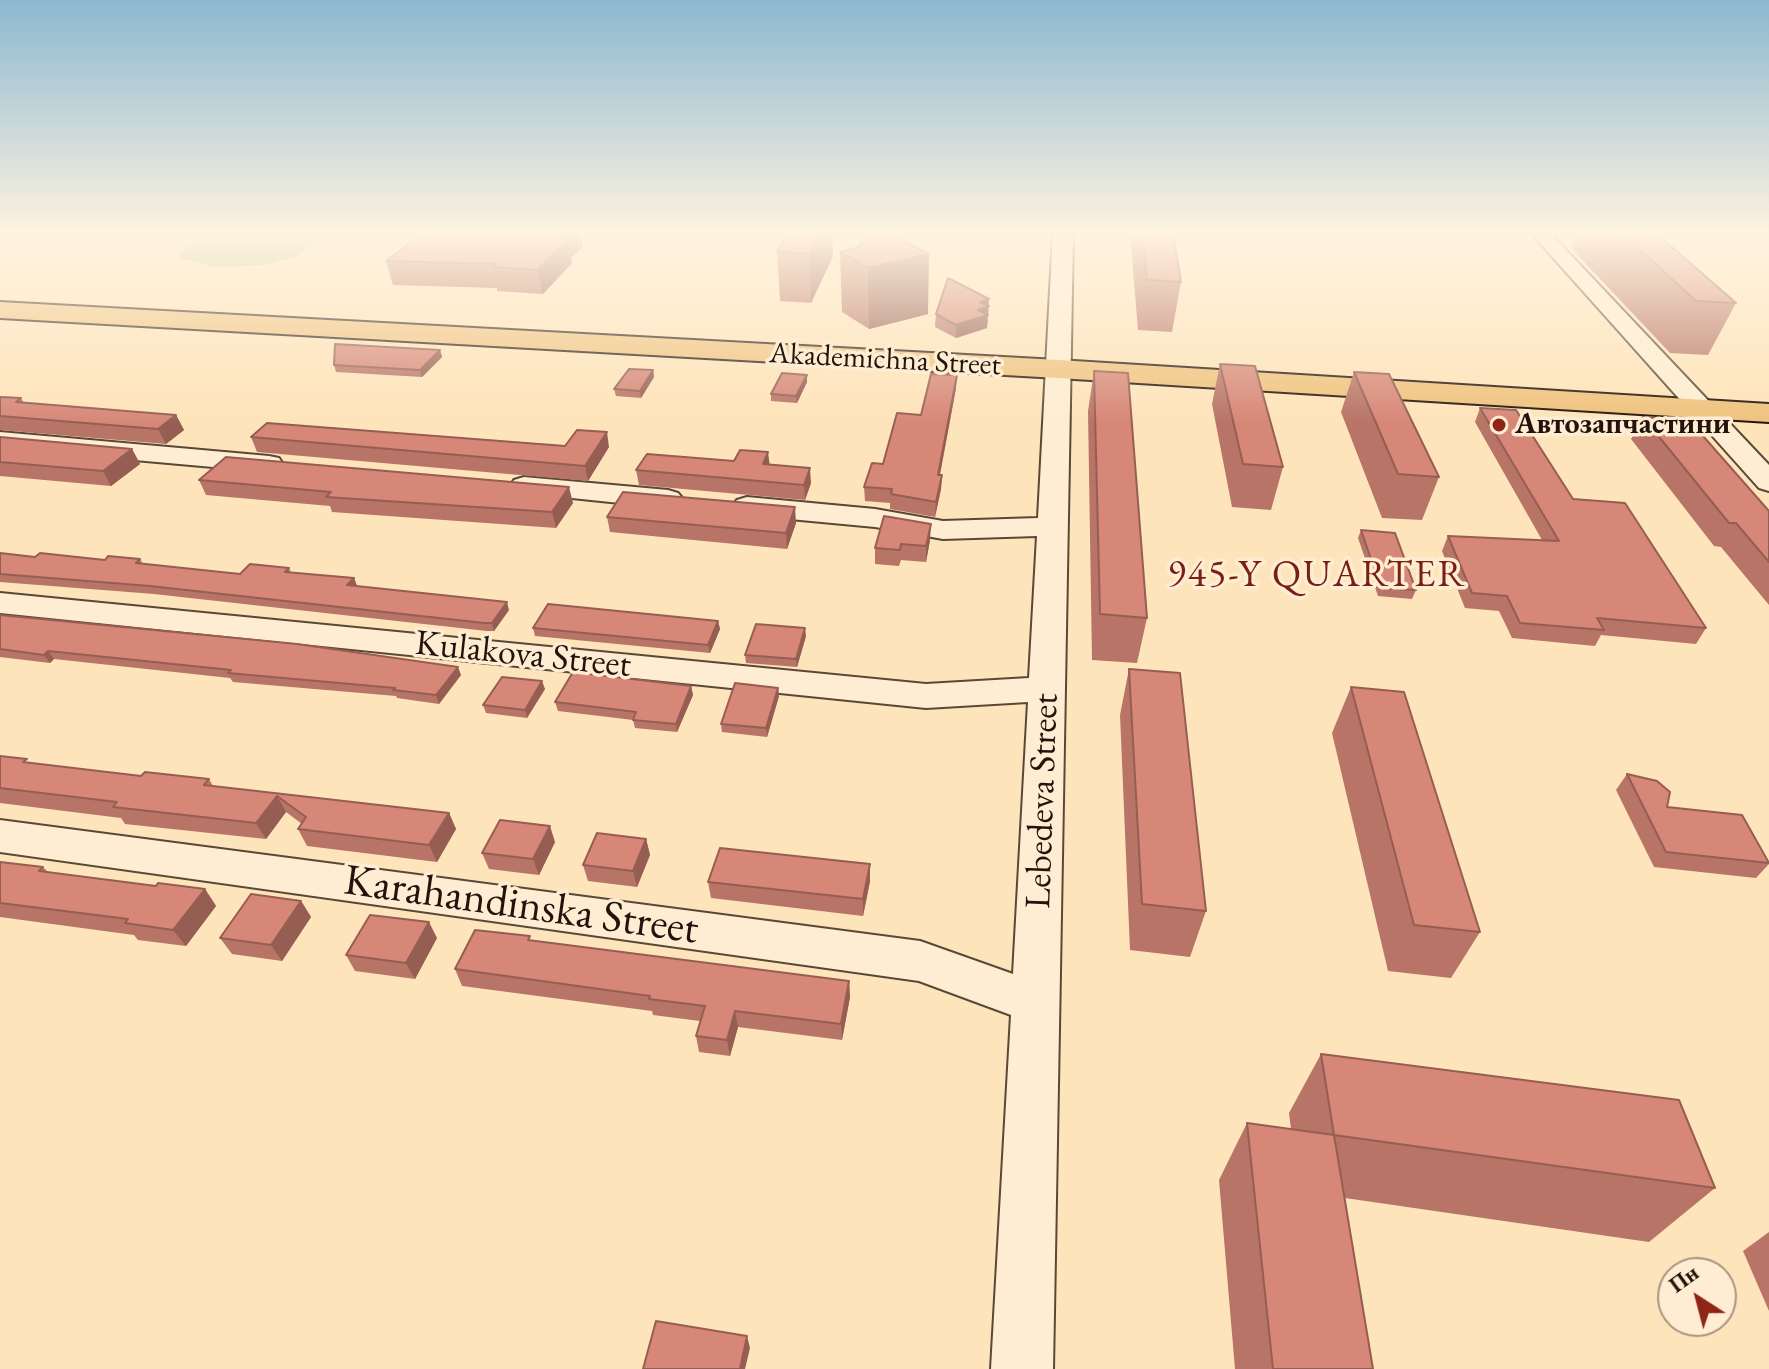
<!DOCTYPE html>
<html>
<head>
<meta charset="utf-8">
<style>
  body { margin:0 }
  #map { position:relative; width:1769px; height:1369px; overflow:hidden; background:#fee4ba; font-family:"EB Garamond",serif }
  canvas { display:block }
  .north { position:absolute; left:1657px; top:1257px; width:80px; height:80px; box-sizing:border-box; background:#feedd2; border:2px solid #a69683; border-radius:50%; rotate:324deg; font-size:22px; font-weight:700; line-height:32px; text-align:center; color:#22140c }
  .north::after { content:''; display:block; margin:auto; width:28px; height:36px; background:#8f2418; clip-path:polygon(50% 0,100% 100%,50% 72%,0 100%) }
</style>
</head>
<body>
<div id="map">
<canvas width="1769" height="1369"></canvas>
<div class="north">Пн</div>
</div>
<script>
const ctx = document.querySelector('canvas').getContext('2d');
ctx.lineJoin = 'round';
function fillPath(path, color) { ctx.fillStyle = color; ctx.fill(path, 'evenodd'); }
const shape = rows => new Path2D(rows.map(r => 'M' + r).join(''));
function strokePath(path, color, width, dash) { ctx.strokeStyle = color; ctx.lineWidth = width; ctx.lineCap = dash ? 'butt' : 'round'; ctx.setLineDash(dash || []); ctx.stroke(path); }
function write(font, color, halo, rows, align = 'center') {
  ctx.font = font + ' "EB Garamond",serif'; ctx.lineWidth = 7; ctx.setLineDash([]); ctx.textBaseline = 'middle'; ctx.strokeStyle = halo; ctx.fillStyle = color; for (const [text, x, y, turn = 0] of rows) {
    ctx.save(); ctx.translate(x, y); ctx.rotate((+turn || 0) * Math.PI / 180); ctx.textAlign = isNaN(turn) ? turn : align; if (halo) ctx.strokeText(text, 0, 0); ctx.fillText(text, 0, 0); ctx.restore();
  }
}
const green = shape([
  [211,233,332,233,295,257,265,265,217,267,180,258,181,251]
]);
const minor = shape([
  [1053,233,1073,233,1053,1369,991,1369,1011,1015,919,981,0,852,0,820,920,941,1013,974,1028,702,926,708,0,613,0,593,926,684,1029,678,1037,536,943,539,875,527,747,515,737,512,732,506,737,500,747,497,875,509,943,521,1038,518,1053,233],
  [1531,233,1550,233,1769,465,1769,491,1759,488,1531,233],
  [0,432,269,456,279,458,283,464,279,470,269,472,0,448,0,432],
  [524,477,668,490,678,493,683,499,678,505,668,508,514,492,510,486,514,480,524,477]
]);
const major = shape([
  [0,302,1058,360,1769,404,1769,422,1058,378,0,318,0,302]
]);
const wall = shape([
  [788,233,832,233,833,256,811,303,780,301,777,252],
  [1130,233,1173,233,1181,282,1172,332,1138,330],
  [1577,233,1656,233,1736,303,1708,355,1670,353,1571,248],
  [583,246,571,258,572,263,543,294,497,291,497,288,393,285,386,261],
  [859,247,928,314,869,329,842,312,840,252],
  [989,306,987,328,956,338,935,327,936,314],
  [440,350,442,357,422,377,336,372,334,365],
  [1220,364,1283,467,1271,510,1232,507,1212,404],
  [653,370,654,377,641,398,616,396,614,389],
  [1094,371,1147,618,1137,663,1092,660,1088,411],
  [1354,372,1439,477,1422,520,1382,518,1341,412],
  [807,382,797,403,771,401,771,394],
  [956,388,940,475,942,475,941,489,935,517,890,509,890,503,865,501,864,487,921,415],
  [0,397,21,398,24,403,176,415,184,430,166,444,0,430],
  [1480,408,1706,628,1696,644,1601,635,1595,646,1512,638,1499,611,1465,608,1442,551,1448,536,1542,540,1475,422],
  [1643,417,1769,511,1769,605,1721,547,1714,546,1631,439],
  [0,437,132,449,140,464,111,486,0,476],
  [251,437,565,446,609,447,588,481,257,452],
  [734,461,769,465,811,483,805,500,639,485,636,470],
  [199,480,573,503,556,528,332,512,330,506,206,495],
  [607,517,796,523,787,549,610,532],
  [1361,530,1416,590,1412,599,1378,596,1358,538],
  [930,540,926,562,901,560,899,566,875,564,875,548],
  [0,553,35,557,105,560,140,559,143,564,240,574,289,568,291,572,354,578,357,586,509,610,494,631,487,631,154,594,0,582],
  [0,615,461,675,439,704,397,698,396,696,233,682,230,678,54,659,50,663,0,657],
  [718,621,720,629,710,653,535,636,533,628],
  [806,636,797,667,746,663,745,655],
  [1129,669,1206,911,1190,957,1130,950,1120,715],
  [691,686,693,695,677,732,635,728,633,720,558,711,555,702],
  [1351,687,1480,932,1451,978,1388,971,1332,733],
  [778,688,779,696,767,737,722,732,721,724],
  [545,689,527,718,486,713,483,705],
  [0,756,30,763,141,776,209,779,213,786,449,813,456,829,437,862,307,846,298,829,302,824,286,812,266,839,125,824,121,818,0,803],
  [1627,774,1667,807,1769,862,1769,864,1756,878,1654,867,1616,790],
  [646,839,650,855,637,887,588,881,583,865],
  [555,842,539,875,489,869,482,853],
  [0,862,43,867,48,872,156,886,205,889,216,906,186,946,138,940,134,935,0,917],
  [870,881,863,916,711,898,708,882],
  [301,901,311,917,282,961,232,954,220,938],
  [437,938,415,979,355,971,346,955],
  [531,940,849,981,850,997,842,1040,738,1027,730,1056,699,1052,696,1036,700,1021,653,1015,652,1011,462,986,455,969],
  [1321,1054,1715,1188,1649,1242,1345,1198,1373,1369,1235,1369,1219,1180,1247,1123,1291,1129,1289,1113],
  [1769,1232,1769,1311,1743,1251]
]);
const shadedWall = shape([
  [569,233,580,233,583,246,571,258,572,263,543,294,537,270],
  [820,233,832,233,833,256,811,303,809,254],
  [929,254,928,314,869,329,868,268],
  [989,299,987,328,956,338,956,325,978,310,980,302],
  [440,350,442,357,422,377,420,370],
  [653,370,654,377,641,398,640,391],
  [807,375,807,382,797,403,796,396],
  [957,375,956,388,937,489,938,475],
  [176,415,184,430,166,444,158,429],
  [607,432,609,447,588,481,585,466],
  [132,449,140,464,111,486,103,471],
  [768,452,770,467,763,464],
  [810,468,811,483,805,500,804,485],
  [942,475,941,489,935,517,936,502],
  [569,487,573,503,556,528,552,512],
  [795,507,796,523,787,549,786,533],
  [931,524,930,540,926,562,926,546],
  [354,578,357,586,347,585],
  [507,602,509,610,494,631,492,623],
  [718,621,720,629,710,653,708,645],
  [805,628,806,636,797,667,796,659],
  [48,651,54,659,50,663,44,655],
  [458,667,461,675,439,704,436,695],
  [542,681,545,689,527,718,525,710],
  [691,686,693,695,677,732,676,724],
  [778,688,779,696,767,737,766,728],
  [277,796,286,812,266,839,256,823],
  [449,813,456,829,437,862,429,845],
  [550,826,555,842,539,875,533,859],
  [646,839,650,855,637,887,633,871],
  [870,864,870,881,863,916,863,899],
  [205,889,216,906,186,946,173,930],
  [301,901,311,917,282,961,271,945],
  [429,922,437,938,415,979,406,963],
  [849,981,850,997,842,1040,841,1024],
  [735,1011,738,1027,730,1056,727,1040],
  [747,1336,750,1348,745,1369,740,1369]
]);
const building = shape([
  [423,233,569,233,562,239,568,240,537,270,492,267,495,264,386,261,423,233],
  [788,233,820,233,809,254,777,252,788,233],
  [866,233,888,233,929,254,868,268,840,252,859,247,866,233],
  [1142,233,1173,233,1181,282,1147,280,1142,233],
  [1622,233,1656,233,1736,303,1696,301,1622,233],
  [948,278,989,299,980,302,989,306,978,310,988,315,956,325,936,314,948,278],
  [335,344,440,350,420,370,334,365,335,344],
  [1220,364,1255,366,1283,467,1243,464,1220,364],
  [629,369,653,370,640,391,614,389,629,369],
  [1094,371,1128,373,1147,618,1100,614,1094,371],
  [1354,372,1389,374,1439,477,1398,474,1354,372],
  [782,373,807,375,796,396,771,394,782,373],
  [931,374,957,375,938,475,942,475,936,502,891,494,892,489,864,487,872,463,883,464,897,413,921,415,931,374],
  [0,397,21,398,16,402,176,415,158,429,0,416,0,397],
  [1480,408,1516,410,1573,499,1625,503,1706,628,1597,618,1604,630,1520,623,1507,596,1472,593,1448,536,1559,541,1480,408],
  [1643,417,1689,420,1769,511,1769,562,1736,523,1729,523,1643,417],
  [267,423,565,446,577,430,607,432,585,466,251,437,267,423],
  [0,437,132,449,103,471,0,462,0,437],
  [740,450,768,452,763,464,810,468,804,485,636,470,647,454,734,461,740,450],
  [226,457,569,487,552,512,326,497,331,492,199,480,226,457],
  [623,492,795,507,786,533,607,517,623,492],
  [884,516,931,524,926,546,901,544,900,550,875,548,884,516],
  [1361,530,1395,533,1416,590,1381,588,1361,530],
  [0,553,35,557,40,553,105,560,108,556,140,559,136,563,240,574,250,564,289,568,285,572,354,578,347,585,507,602,492,623,484,623,150,586,0,574,0,553],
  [548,604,718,621,708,645,533,628,548,604],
  [0,615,297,644,458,667,436,695,393,690,395,688,228,673,231,670,48,651,44,655,0,649,0,615],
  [756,624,805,628,796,659,745,655,756,624],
  [1129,669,1180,673,1206,911,1142,904,1129,669],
  [573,672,691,686,676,724,633,720,636,712,555,702,573,672],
  [502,677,542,681,525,710,483,705,502,677],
  [735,683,778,688,766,728,721,724,735,683],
  [1351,687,1404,692,1480,932,1414,925,1351,687],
  [0,756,27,759,23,762,141,776,145,772,209,779,204,785,449,813,429,845,298,829,306,817,277,796,256,823,113,807,117,802,0,788,0,756],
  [1627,774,1657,781,1670,792,1667,807,1742,815,1769,863,1666,852,1627,774],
  [500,820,550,826,533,859,482,853,500,820],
  [597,833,646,839,633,871,583,865,597,833],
  [720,848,870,864,863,899,708,882,720,848],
  [0,862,43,867,39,871,156,886,158,883,205,889,173,930,125,923,128,919,0,903,0,862],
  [251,894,301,901,271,945,220,938,251,894],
  [370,915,429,922,406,963,346,955,370,915],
  [475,930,530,936,528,940,849,981,841,1024,735,1011,727,1040,696,1036,705,1006,649,999,650,996,455,969,475,930],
  [1321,1054,1679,1100,1715,1188,1334,1135,1321,1054],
  [1247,1123,1334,1135,1373,1369,1273,1369,1247,1123],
  [656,1321,747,1336,740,1369,643,1369,656,1321]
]);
const markers = [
  [1499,425,8,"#8f2418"]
];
const farStreetnames = [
  ["Akademichna Street",885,360,3]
];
const farPoinames = [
  ["Автозапчастини",1515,425]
];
const streetNames = [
  ["Kulakova Street",523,655,6],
  ["Lebedeva Street",1043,801,-88]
];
const neighbourhoodNames = [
  ["945-Y QUARTER",1317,576]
];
const nearStreetnames = [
  ["Karahandinska Street",521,906,8]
];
fillPath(green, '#bac594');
strokePath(minor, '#594838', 4);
strokePath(major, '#22140c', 4);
fillPath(minor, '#feedd2');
fillPath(major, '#efc27d');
fillPath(wall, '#b87466');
fillPath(shadedWall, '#965e53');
fillPath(building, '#d68777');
strokePath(building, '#965e53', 2);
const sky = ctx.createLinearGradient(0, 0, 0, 424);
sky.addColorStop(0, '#8bb8d0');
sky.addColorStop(0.55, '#fff3e0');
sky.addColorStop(1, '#fff3e000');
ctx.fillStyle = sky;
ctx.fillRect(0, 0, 1769, 424);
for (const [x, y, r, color] of markers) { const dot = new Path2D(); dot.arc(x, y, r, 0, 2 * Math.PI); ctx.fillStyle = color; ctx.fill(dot); strokePath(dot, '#feedd2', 3); }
write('30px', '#22140c', '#feedd2', farStreetnames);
write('bold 30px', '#22140c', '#feedd2', farPoinames, 'left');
write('36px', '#22140c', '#feedd2', streetNames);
ctx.letterSpacing = '2px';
write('38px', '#7a1f14', '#feedd2', neighbourhoodNames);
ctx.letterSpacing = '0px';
write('44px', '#22140c', '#feedd2', nearStreetnames);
</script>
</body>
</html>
